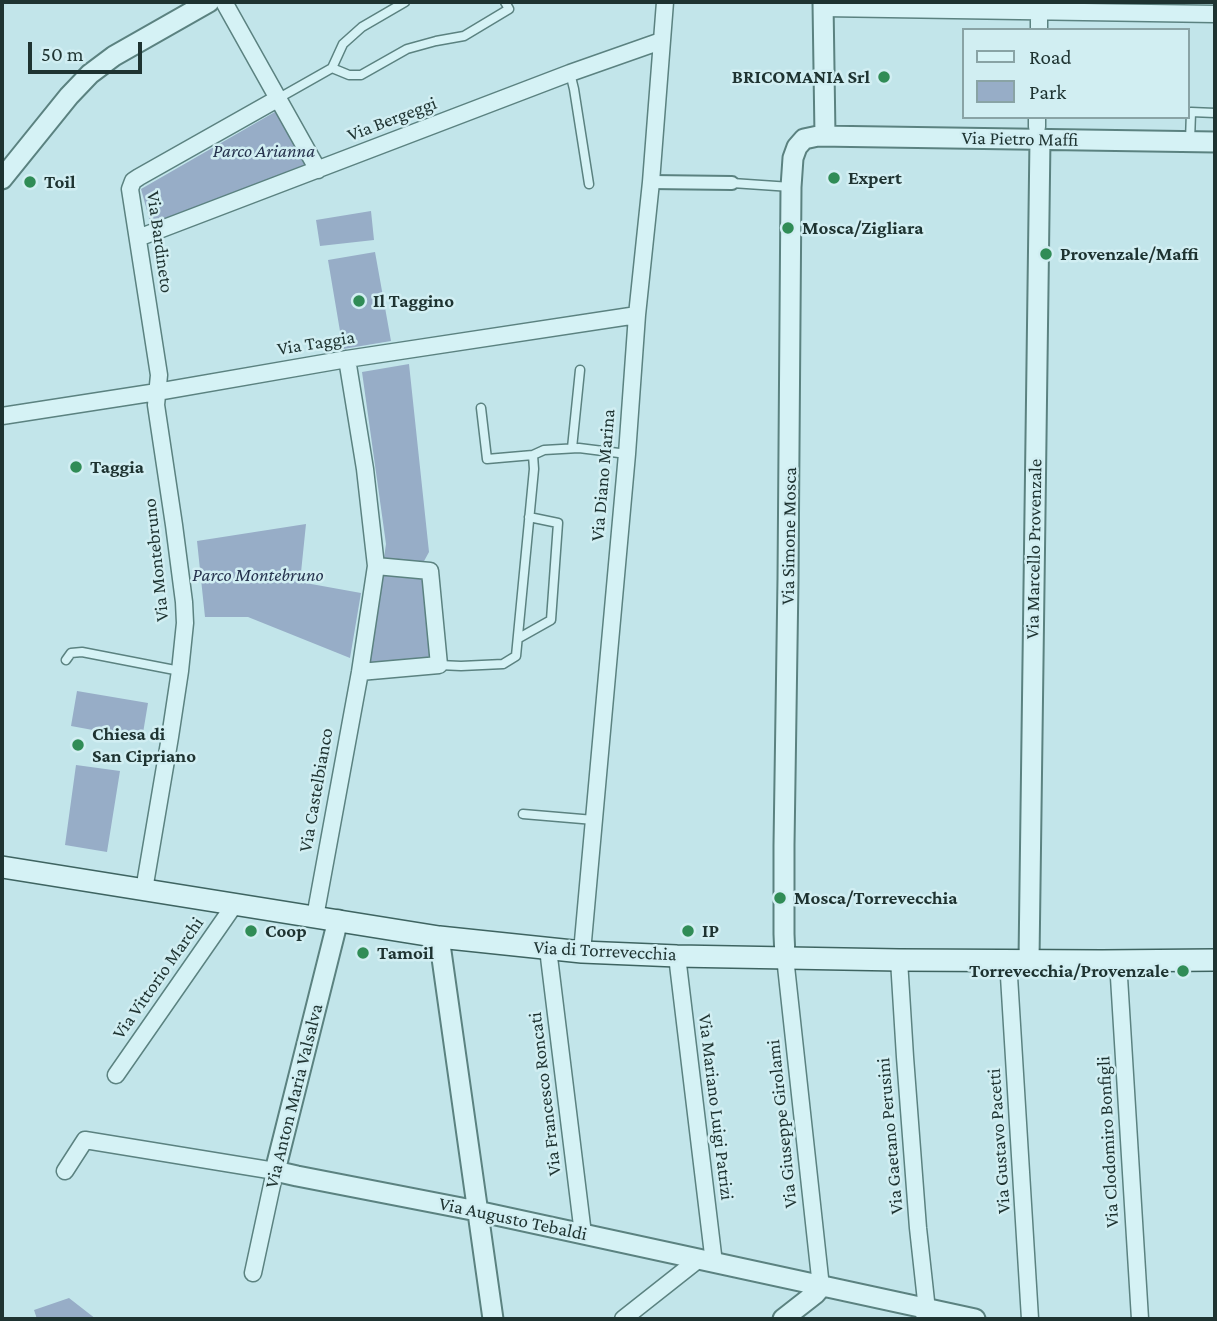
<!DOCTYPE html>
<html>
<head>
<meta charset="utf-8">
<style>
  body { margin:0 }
  #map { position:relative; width:1217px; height:1321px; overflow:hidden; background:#c2e5ea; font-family:"Crimson Pro",serif }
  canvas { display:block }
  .frame { position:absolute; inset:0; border:4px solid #1e3331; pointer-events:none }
  .legend { position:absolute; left:962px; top:28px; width:228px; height:91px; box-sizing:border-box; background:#d1eef2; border:2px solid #89a3a5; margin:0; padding:9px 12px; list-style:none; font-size:21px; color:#1e3331 }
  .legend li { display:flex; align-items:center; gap:14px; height:35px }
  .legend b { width:35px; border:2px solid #89a3a5 }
  .scale { position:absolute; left:28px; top:42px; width:114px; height:32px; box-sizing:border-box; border:4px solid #1e3331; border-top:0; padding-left:9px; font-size:21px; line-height:24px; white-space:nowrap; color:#1e3331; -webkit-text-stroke:5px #d1eef2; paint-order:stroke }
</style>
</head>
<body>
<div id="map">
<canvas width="1217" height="1321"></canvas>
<div class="frame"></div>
<ul class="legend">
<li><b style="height:9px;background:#d5f2f5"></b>Road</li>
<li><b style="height:19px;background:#97adc7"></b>Park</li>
</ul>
<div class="scale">50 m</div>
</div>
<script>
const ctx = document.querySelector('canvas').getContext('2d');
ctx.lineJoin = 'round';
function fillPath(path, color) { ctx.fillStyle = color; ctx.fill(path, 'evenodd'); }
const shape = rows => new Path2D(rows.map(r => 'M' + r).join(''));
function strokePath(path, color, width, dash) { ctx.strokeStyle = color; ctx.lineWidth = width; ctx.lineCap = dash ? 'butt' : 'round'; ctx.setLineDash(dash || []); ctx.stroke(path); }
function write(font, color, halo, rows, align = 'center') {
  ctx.font = font + ' "Crimson Pro",serif'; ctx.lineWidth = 5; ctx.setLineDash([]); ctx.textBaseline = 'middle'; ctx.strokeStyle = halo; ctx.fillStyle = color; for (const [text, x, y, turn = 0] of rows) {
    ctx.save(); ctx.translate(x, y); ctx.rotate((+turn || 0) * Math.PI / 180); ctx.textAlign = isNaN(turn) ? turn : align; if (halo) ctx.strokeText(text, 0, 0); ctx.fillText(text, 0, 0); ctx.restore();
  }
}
const green = shape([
  [280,109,308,165,151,225,141,189],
  [371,211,374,240,320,246,316,220],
  [375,252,391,341,343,349,328,260],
  [409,364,429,552,423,563,384,558,386,544,362,372],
  [306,524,300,582,361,593,350,658,248,617,205,617,197,541],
  [382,574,422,579,430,659,370,663],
  [77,691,148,703,142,739,71,726],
  [76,765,120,771,107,852,65,845],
  [69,1298,96,1319,37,1319,34,1310]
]);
const service = shape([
  [332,68,349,75,361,75,407,49,436,41,464,36,509,9,505,2],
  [570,73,574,89,589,184],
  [279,98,332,68,343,44,362,27,405,2],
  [1190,141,1191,112,1215,113],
  [732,183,791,187],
  [481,408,487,459,533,455],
  [572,448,580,370],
  [519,638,551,620,558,523,529,517],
  [66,660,71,653,82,652,180,671],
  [439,665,461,666,503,664,516,656,534,469,533,455,544,450,579,448,627,454],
  [523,814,594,820]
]);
const pedestrian = shape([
  [651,182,732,183]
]);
const minor = shape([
  [224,2,318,170],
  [823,8,1215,14],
  [1039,30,1039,11],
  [1037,127,1037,117],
  [138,238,570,73,661,41],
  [2,416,157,392,347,359,637,315],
  [360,672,439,665,430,571,376,566],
  [144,890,170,737,180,671,185,623,184,602,174,525,156,405,159,375,130,189,133,181,139,177,279,98],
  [315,917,360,672,376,566,365,469,347,359],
  [548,949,583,1234],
  [582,952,627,454,637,315,651,182,665,2],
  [677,956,714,1263],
  [785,957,821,1287],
  [899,960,905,1057,918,1228,927,1310,924,1319],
  [1008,960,1030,1319],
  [1118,961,1140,1319],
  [116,1075,235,904],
  [65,1171,85,1140,275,1171,253,1273],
  [623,1319,699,1259]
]);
const tertiary = shape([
  [823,2,825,136],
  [2,179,69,96,90,74,114,56,209,2],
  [338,920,275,1171,297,1176,477,1211,975,1319],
  [439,937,493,1319],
  [785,957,784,934,784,845,788,579,791,187,793,158,797,147,804,139,818,136,1215,142],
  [1029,960,1040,139],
  [783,1319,815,1294,821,1287]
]);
const secondary = shape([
  [2,867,439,937,582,952,677,956,899,960,1102,961,1215,960]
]);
const markers = [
  [884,77,7,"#308c56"],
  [834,178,7,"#308c56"],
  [30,182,7,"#308c56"],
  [788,228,7,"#308c56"],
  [1046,254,7,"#308c56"],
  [359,301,7,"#308c56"],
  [76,467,7,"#308c56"],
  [78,745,7,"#308c56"],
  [780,898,7,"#308c56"],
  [251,931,7,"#308c56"],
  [688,931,7,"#308c56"],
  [363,953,7,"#308c56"],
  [1183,971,7,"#308c56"]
];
const poiNames = [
  ["BRICOMANIA Srl",870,77,"right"],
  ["Expert",848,178],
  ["Toil",44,182],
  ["Mosca/Zigliara",802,228],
  ["Provenzale/Maffi",1060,254],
  ["Il Taggino",373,301],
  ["Taggia",90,467],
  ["Chiesa di",92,734],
  ["San Cipriano",92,756],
  ["Mosca/Torrevecchia",794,898],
  ["Coop",265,931],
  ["IP",702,931],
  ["Tamoil",377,953],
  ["Torrevecchia/Provenzale",1169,971,"right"]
];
const streetNames = [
  ["Via Bergeggi",392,119,-21],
  ["Via Pietro Maffi",1020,139,1],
  ["Via Bardineto",160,242,82],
  ["Via Taggia",316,343,-9],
  ["Via Diano Marina",603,475,-85],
  ["Via Simone Mosca",789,536,-89],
  ["Via Marcello Provenzale",1034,549,-89],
  ["Via Montebruno",156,560,-96],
  ["Via Castelbianco",316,790,-80],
  ["Via di Torrevecchia",605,951,3],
  ["Via Vittorio Marchi",158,978,-55],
  ["Via Francesco Roncati",545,1094,-97],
  ["Via Anton Maria Valsalva",294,1096,-76],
  ["Via Mariano Luigi Patrizi",716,1107,83],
  ["Via Giuseppe Girolami",782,1124,-96],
  ["Via Gaetano Perusini",890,1136,-95],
  ["Via Gustavo Pacetti",999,1141,-94],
  ["Via Clodomiro Bonfigli",1108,1142,-93],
  ["Via Augusto Tebaldi",513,1219,12]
];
const parkNames = [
  ["Parco Arianna",264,151],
  ["Parco Montebruno",258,575]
];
fillPath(green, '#97adc7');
strokePath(service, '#5b8280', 11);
strokePath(pedestrian, '#5b8280', 16);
strokePath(minor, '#5b8280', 19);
strokePath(tertiary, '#5b8280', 23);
strokePath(secondary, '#3e6461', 24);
strokePath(service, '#d5f2f5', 8);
strokePath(pedestrian, '#d5f2f5', 12);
strokePath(minor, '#d5f2f5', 16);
strokePath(tertiary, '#d5f2f5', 19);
strokePath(secondary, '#d5f2f5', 21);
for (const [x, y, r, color] of markers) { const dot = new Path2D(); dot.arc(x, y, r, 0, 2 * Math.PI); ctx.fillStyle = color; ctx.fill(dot); strokePath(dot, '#d1eef2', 2.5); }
write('bold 19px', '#1e3331', '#d1eef2', poiNames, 'left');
write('19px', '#1e3331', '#d1eef2', streetNames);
write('italic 19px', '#26334e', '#d1eef2', parkNames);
</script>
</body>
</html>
